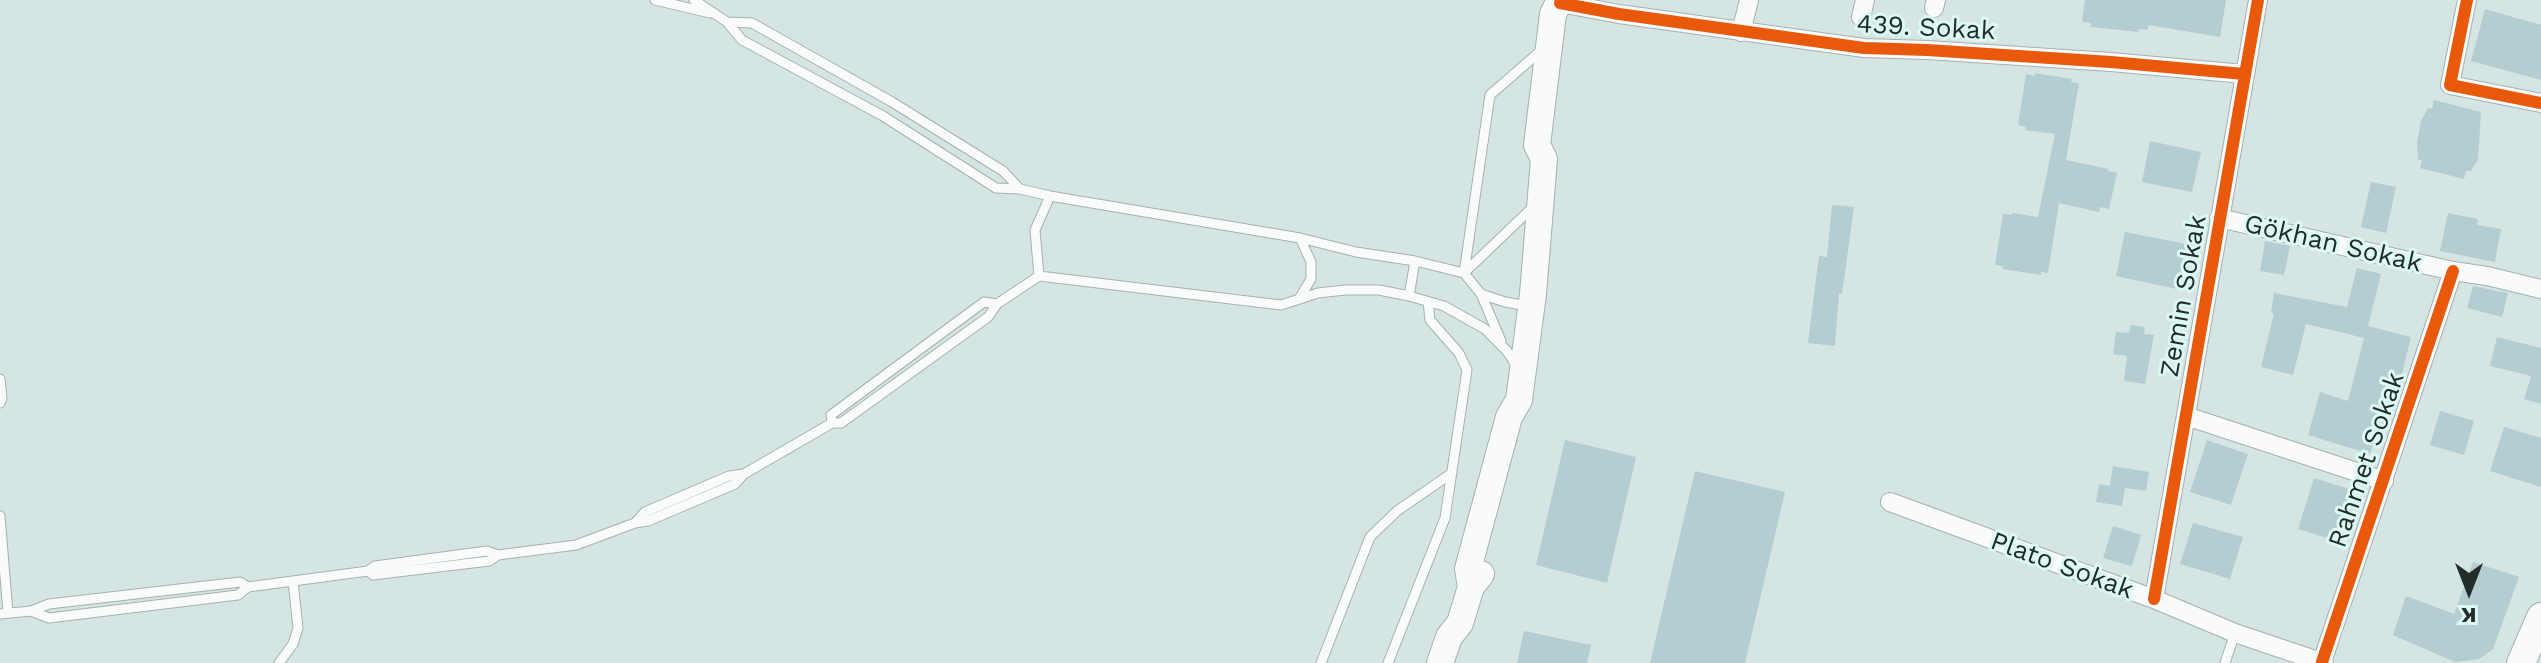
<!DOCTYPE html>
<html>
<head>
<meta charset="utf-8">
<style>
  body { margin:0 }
  #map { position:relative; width:2541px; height:663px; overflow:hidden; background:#d5e5e3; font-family:"Work Sans",sans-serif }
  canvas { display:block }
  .north { position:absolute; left:2429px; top:551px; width:80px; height:80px; -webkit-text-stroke:6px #dcf8f5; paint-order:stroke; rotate:180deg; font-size:22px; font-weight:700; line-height:32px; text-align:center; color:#212c2b }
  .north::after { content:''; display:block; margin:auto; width:28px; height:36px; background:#212c2b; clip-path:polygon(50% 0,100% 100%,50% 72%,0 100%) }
</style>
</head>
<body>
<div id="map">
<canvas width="2541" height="663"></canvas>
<div class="north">K</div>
</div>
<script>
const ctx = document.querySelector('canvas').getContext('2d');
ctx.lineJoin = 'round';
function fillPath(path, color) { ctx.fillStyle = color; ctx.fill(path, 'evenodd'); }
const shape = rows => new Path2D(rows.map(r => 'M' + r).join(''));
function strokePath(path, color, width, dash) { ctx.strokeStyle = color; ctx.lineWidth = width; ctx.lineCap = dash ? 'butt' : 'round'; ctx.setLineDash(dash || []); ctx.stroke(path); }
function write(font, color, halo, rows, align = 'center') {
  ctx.font = font + ' "Work Sans",sans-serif'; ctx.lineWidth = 6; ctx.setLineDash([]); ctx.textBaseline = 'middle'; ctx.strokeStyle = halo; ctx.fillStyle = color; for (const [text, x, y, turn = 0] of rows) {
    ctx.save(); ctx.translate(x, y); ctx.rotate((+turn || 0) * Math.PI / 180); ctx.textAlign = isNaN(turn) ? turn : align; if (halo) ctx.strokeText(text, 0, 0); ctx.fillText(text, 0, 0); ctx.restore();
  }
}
const building = shape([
  [2085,0,2226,0,2220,37,2148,25,2148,30,2139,29,2139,32,2091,27,2091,23,2082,22],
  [2485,9,2541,25,2541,80,2471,61],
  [2035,73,2072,79,2071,82,2079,83,2066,160,2109,169,2108,171,2117,173,2109,209,2100,207,2099,212,2059,203,2048,273,2041,272,2041,275,2003,269,2003,266,1995,265,2003,214,2012,215,2012,213,2038,217,2055,134,2025,130,2026,127,2018,125,2026,74,2035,76],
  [2434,100,2481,112,2478,159,2471,171,2466,171,2464,179,2420,168,2422,160,2418,160,2417,143,2421,121,2428,108,2432,109],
  [2150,141,2201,152,2192,192,2142,182],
  [2371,182,2396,187,2386,233,2361,227],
  [1832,205,1854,207,1842,294,1839,293,1835,346,1808,343,1819,256,1827,257],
  [2448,213,2478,219,2477,225,2501,229,2495,262,2440,251],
  [2125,232,2186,244,2177,289,2116,276],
  [2265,241,2290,246,2284,275,2260,271],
  [2357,268,2381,274,2368,326,2411,337,2397,394,2389,392,2370,454,2308,435,2320,392,2348,401,2364,338,2306,324,2293,375,2261,367,2274,313,2271,313,2274,293,2347,307],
  [2473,286,2508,293,2502,317,2467,308],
  [2131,325,2145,327,2144,334,2154,335,2145,384,2124,381,2127,356,2113,354,2116,332,2129,333],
  [2497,337,2541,348,2541,404,2524,399,2531,376,2490,366],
  [2440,411,2474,421,2464,455,2430,445],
  [2504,427,2541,438,2541,487,2490,471],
  [1565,440,1636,457,1607,583,1536,565],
  [2207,440,2248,454,2231,505,2190,492],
  [2113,466,2149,472,2146,491,2125,488,2122,506,2096,502,2099,484,2110,486],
  [1695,471,1785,492,1745,663,1650,663],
  [2314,478,2352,490,2337,541,2298,529],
  [2193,523,2243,537,2230,579,2180,564],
  [2113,526,2141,535,2132,566,2103,558],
  [2473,562,2519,577,2493,649,2479,659,2455,662,2393,635,2406,596,2454,614],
  [1524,631,1591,645,1587,663,1517,663]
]);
const lane = shape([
  [655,0,710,13],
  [694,0,727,22,742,40,883,116,996,188,1020,189,1050,196,1035,230,1039,276],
  [727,22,752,23,892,102,1003,171,1020,189],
  [1050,196,1300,238,1311,262,1311,279,1299,299],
  [1300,238,1356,252,1415,261],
  [1481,294,1505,302,1528,306],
  [1409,296,1415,261,1464,273,1533,207],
  [1501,341,1481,294,1464,273,1490,95,1544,48],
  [0,379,2,398,0,403],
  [832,423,831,415,984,302,997,304],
  [0,516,8,613],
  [635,523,645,512,729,476,744,474],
  [368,571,373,575,489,561,498,555,576,545,635,523,648,521,735,484,744,474,832,423,841,423,988,317,997,304,1039,276,1281,305,1318,293,1345,290,1379,290,1409,296,1444,306,1485,329,1507,351,1518,368],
  [31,611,49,618,238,595,248,587],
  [0,614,31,611,49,604,240,582,248,587,368,571,375,566,487,551,498,555],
  [279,663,293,644,298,628,293,581],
  [1321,663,1370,537,1397,511,1452,473],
  [1388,663,1445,518,1467,370,1459,353,1430,320,1428,302],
  [2225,663,2235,633]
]);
const street = shape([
  [2467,0,2450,85,2541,103],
  [1560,3,1619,14,1864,48,1927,50,2111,62,2244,74],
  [1934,8,1936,0],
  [1861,17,1865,0],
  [1741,32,1749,0],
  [2219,218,2453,271,2487,276,2541,289],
  [2186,416,2384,481],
  [1890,502,2154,599,2235,633,2324,663],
  [2154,599,2258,0],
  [2322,662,2453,271]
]);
const secondary = shape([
  [1471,587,1468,569,1509,417,1519,400,1533,294,1544,159,1537,145,1553,14,1560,0],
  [1440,663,1449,637,1460,623,1471,587,1481,574]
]);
const primary = shape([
  [2521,663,2541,617]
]);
const cycleway = shape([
  [2467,0,2450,85,2541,103],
  [1560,3,1619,14,1864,48,1927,50,2111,62,2244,74],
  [2154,599,2258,0],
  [2322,662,2453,271]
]);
const streetNames = [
  ["439. Sokak",1926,28,3],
  ["Gökhan Sokak",2333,244,13],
  ["Zemin Sokak",2184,296,-80],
  ["Rahmet Sokak",2367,460,-71],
  ["Plato Sokak",2062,566,20]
];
fillPath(building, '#b3cdd1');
strokePath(lane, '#a5b1af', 11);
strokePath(street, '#a5b1af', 20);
strokePath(secondary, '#a5b1af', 28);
strokePath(primary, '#a5b1af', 30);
strokePath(lane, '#f9fbfb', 9);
strokePath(street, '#f9fbfb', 18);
strokePath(secondary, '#f9fbfb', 26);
strokePath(primary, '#f9fbfb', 28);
strokePath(cycleway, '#e8590c', 12);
write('26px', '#212c2b', '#dcf8f5', streetNames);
</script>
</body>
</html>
